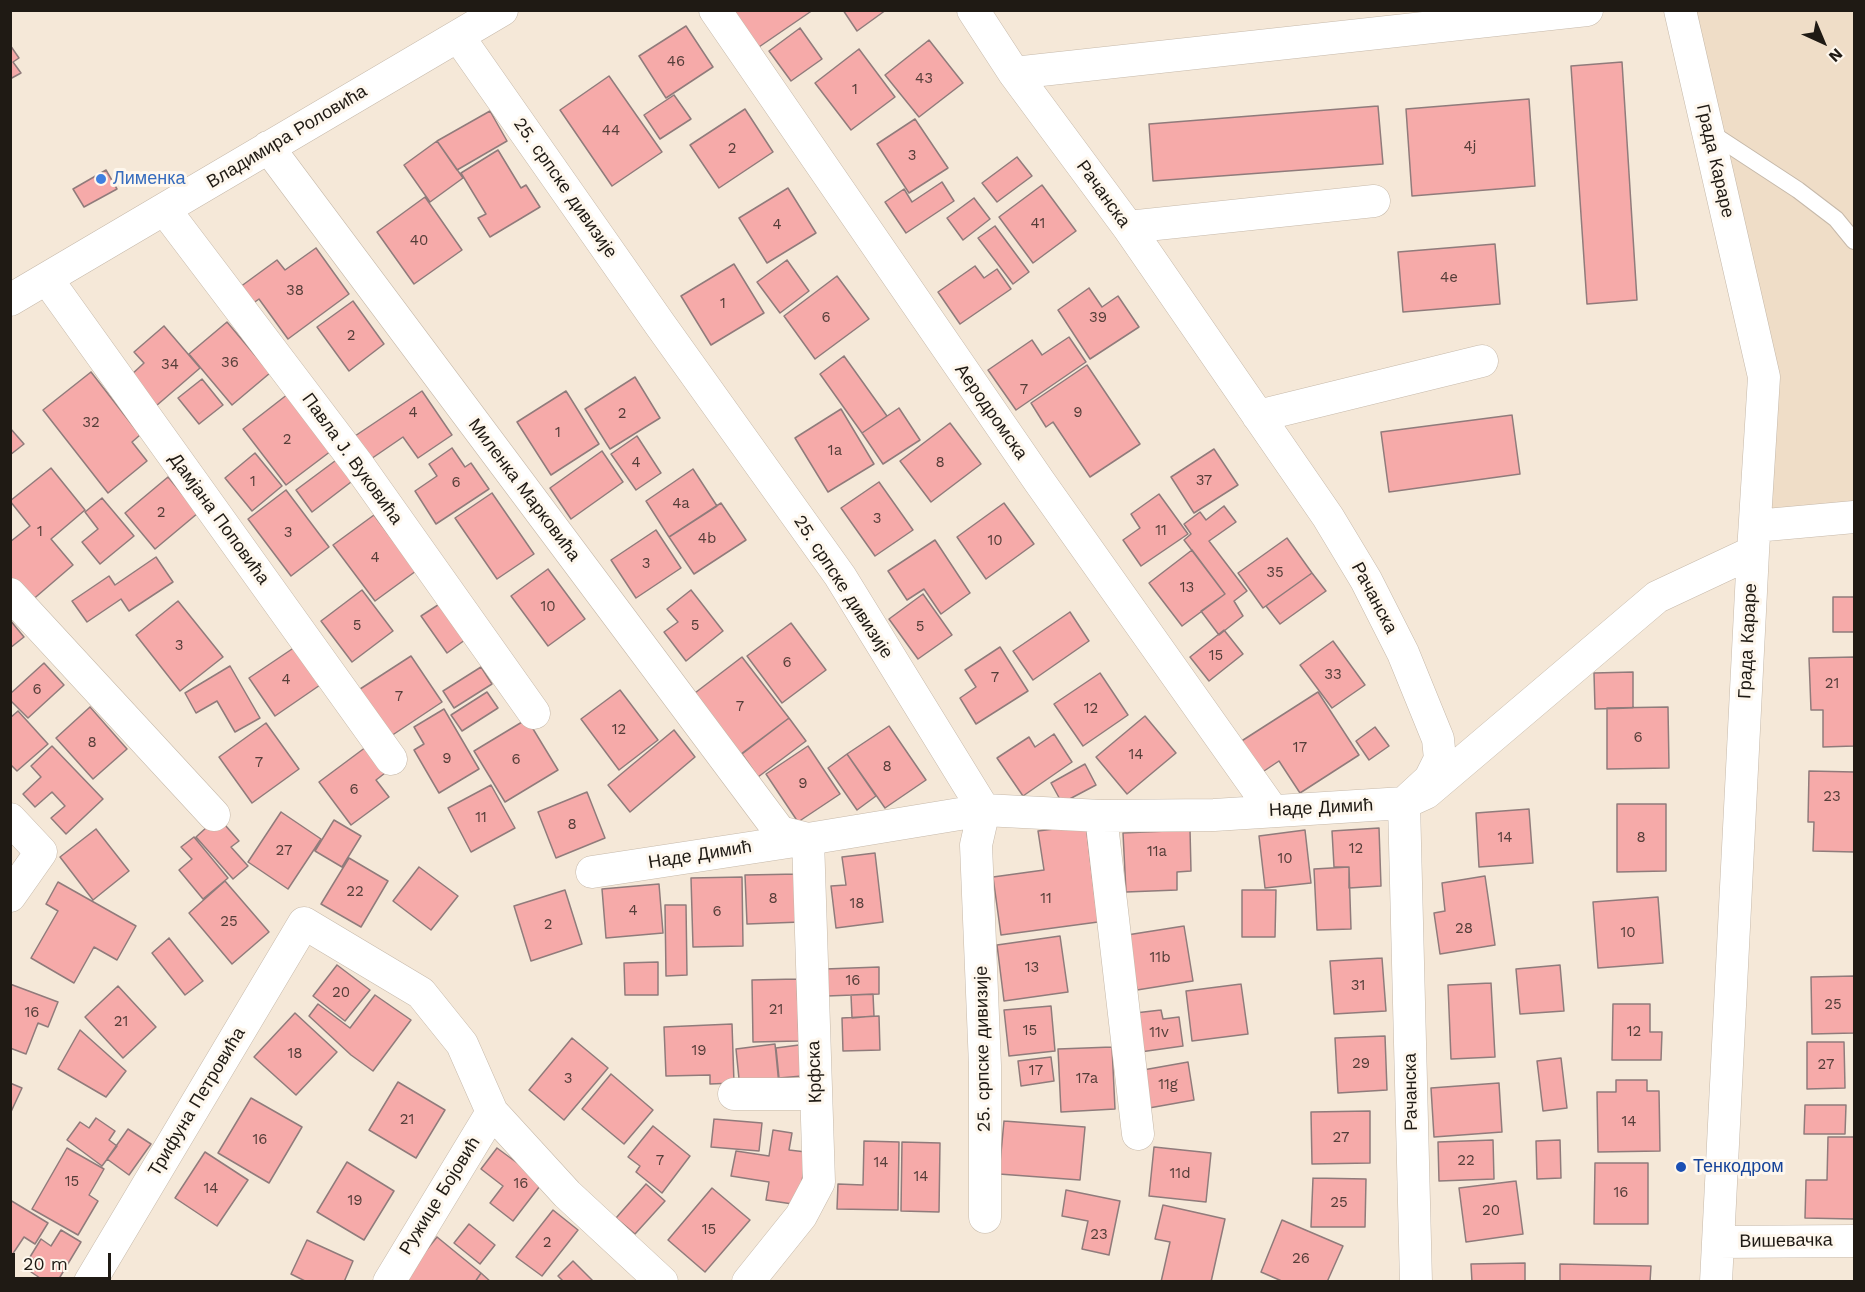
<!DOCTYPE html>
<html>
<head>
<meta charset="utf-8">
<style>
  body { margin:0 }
  #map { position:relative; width:1865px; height:1292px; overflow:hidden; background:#f5e8d8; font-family:"Work Sans",sans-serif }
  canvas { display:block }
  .frame { position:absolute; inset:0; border:12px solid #1f1a14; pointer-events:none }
  .north { position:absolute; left:1793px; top:12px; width:60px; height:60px; -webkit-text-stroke:4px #fef7ed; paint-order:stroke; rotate:136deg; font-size:16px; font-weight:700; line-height:24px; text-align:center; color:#1f1a14 }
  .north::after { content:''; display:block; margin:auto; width:21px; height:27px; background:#1f1a14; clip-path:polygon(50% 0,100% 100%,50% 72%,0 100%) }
  .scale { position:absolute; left:12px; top:1253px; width:99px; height:27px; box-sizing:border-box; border:3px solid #1f1a14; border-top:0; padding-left:8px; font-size:18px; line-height:21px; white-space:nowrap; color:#1f1a14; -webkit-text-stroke:4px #fef7ed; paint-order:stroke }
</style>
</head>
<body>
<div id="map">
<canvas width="1865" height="1292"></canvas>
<div class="frame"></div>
<div class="north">N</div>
<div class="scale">20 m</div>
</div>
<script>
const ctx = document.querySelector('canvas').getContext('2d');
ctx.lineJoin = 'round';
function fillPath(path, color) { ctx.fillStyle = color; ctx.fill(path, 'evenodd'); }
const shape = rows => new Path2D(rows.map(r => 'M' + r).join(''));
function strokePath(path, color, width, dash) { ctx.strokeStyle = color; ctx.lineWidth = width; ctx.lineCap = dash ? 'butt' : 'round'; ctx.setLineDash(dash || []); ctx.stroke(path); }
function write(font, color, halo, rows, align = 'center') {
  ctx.font = font + ' "Work Sans",sans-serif'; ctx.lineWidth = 6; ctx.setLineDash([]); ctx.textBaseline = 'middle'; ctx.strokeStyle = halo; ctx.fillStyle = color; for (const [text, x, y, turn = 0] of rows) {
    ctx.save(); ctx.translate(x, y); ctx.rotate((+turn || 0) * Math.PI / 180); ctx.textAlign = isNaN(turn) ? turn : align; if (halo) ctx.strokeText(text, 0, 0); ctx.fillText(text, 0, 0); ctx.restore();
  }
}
const built = shape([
  [1680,11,1854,11,1854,517,1755,526,1764,377]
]);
const building = shape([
  [730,10,813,10,756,49,730,10],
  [843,10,886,10,857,31,843,10],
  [686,26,713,67,666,98,639,56,686,26],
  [800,28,822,59,791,81,769,51,800,28],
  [929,40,963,83,919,117,885,75,929,40],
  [10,45,19,58,13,62,21,73,10,79,10,45],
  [859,49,895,97,851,130,815,83,859,49],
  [1622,62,1637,300,1587,304,1571,66,1622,62],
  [609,76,662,152,612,186,560,110,609,76],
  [674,95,691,119,660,139,644,115,674,95],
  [1529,99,1535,186,1412,196,1406,109,1529,99],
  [1378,106,1383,164,1153,181,1149,124,1378,106],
  [745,109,773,152,719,188,690,145,745,109],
  [490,111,507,141,457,170,437,141,490,111],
  [915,119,948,168,909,193,877,144,915,119],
  [437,141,463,178,430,202,404,165,437,141],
  [498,150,521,188,526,185,540,207,490,237,478,218,486,214,461,173,498,150],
  [1017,157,1032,176,997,202,982,183,1017,157],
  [106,170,117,189,84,207,73,189,106,170],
  [942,182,954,201,906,233,885,202,904,189,912,202,942,182],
  [1042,185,1076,231,1033,263,999,217,1042,185],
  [788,188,816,233,767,263,739,218,788,188],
  [425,197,462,250,414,284,377,232,425,197],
  [974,198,990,219,963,240,947,218,974,198],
  [995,226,1029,272,1013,284,978,238,995,226],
  [1495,244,1500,304,1403,312,1398,252,1495,244],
  [316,248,349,294,288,339,259,299,252,304,240,287,277,260,285,270,316,248],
  [787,260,809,291,780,313,757,282,787,260],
  [734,264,764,313,711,345,681,296,734,264],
  [975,266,984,278,997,269,1011,289,960,324,938,292,975,266],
  [837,276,869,319,815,359,784,316,837,276],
  [1089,288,1102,307,1118,296,1139,327,1090,359,1058,310,1089,288],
  [353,301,384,344,349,371,317,327,353,301],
  [227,322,270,373,232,405,189,354,227,322],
  [164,326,200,368,156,406,130,376,144,363,134,352,164,326],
  [1069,337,1086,362,1016,410,988,370,1032,340,1042,355,1069,337],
  [844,356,887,416,862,433,820,374,844,356],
  [1087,365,1140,444,1090,477,1053,422,1046,427,1031,403,1087,365],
  [91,372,140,435,132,442,147,461,108,493,43,410,91,372],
  [635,377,660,418,610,449,585,409,635,377],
  [202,379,223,405,199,424,178,398,202,379],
  [422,391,452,435,418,458,403,437,368,461,352,438,422,391],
  [566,391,599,444,551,475,517,422,566,391],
  [288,394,331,451,286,485,243,429,288,394],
  [899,408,920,440,883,464,862,433,899,408],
  [841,409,874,464,828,492,795,438,841,409],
  [1512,415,1520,474,1389,492,1381,432,1512,415],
  [950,423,981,464,931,502,900,461,950,423],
  [10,428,24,444,10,455,10,428],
  [637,436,661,473,636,490,611,454,637,436],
  [452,448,465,467,471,463,489,489,436,524,415,491,437,476,429,464,452,448],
  [1214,449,1238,485,1194,513,1171,477,1214,449],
  [602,451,623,482,571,519,550,488,602,451],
  [255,453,282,486,252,511,225,478,255,453],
  [339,458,355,479,312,512,296,490,339,458],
  [51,468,85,510,51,539,73,565,30,602,10,578,10,542,30,526,10,501,51,468],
  [693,469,717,506,669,537,646,501,693,469],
  [168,477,198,513,155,549,125,513,168,477],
  [879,482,913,530,875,556,841,508,879,482],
  [286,490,329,547,291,576,248,519,286,490],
  [492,493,534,554,497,579,455,518,492,493],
  [1159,494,1188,534,1141,566,1123,540,1140,528,1131,514,1159,494],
  [102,498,134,536,100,564,82,542,98,529,85,512,102,498],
  [721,503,746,540,694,574,669,537,721,503],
  [1004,503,1034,544,986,579,957,537,1004,503],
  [1224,506,1236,522,1209,541,1247,591,1234,601,1243,616,1219,635,1201,611,1225,594,1184,540,1191,534,1184,524,1200,512,1206,520,1224,506],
  [374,515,416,571,375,601,333,545,374,515],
  [656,530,681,568,636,598,611,560,656,530],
  [1287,538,1312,573,1263,608,1238,573,1287,538],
  [935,540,970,593,941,614,924,589,907,600,888,571,935,540],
  [1192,550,1225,594,1182,626,1149,583,1192,550],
  [156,557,173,582,129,611,121,599,87,622,72,601,109,576,115,585,156,557],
  [548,569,585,619,548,646,511,596,548,569],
  [1312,573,1326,591,1280,624,1266,606,1312,573],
  [362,590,393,631,352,662,321,621,362,590],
  [691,590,723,631,686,661,664,632,678,622,667,609,691,590],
  [923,594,952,635,918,659,889,619,923,594],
  [1833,597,1854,597,1854,632,1833,632,1833,597],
  [178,601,223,657,180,691,136,635,178,601],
  [444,601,469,637,447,653,421,616,444,601],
  [1070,612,1089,641,1033,680,1013,651,1070,612],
  [10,620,24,637,10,648,10,620],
  [791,623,826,670,782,703,747,656,791,623],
  [1224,630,1243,654,1209,681,1190,657,1224,630],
  [1333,641,1365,685,1332,708,1300,665,1333,641],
  [298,645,323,683,275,716,249,678,298,645],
  [1000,647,1028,691,976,724,960,698,976,687,965,670,1000,647],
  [411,656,442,702,388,738,357,691,411,656],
  [742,657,789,718,737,757,691,696,742,657],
  [1854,657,1854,746,1823,747,1823,710,1811,710,1809,658,1854,657],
  [44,663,64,685,28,718,10,700,10,694,44,663],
  [230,666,260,718,235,732,217,701,196,713,185,693,230,666],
  [481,667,492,684,454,708,443,691,481,667],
  [1633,672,1633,708,1595,709,1594,673,1633,672],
  [1100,673,1128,715,1083,746,1054,704,1100,673],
  [620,690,658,740,619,770,581,719,620,690],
  [487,692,498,708,462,731,451,715,487,692],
  [1318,692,1359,755,1300,793,1279,761,1261,773,1240,742,1318,692],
  [90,707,127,749,93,779,56,738,90,707],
  [1668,707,1669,768,1607,769,1607,708,1668,707],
  [444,709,479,769,439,793,414,750,424,744,414,727,444,709],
  [18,711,48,744,17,771,10,764,10,718,18,711],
  [1145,716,1176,753,1127,794,1096,757,1145,716],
  [789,718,806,741,758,777,742,754,789,718],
  [527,719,558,770,505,802,474,751,527,719],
  [266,723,299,769,252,803,219,757,266,723],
  [889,726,926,780,885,808,847,754,889,726],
  [1375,727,1389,746,1369,760,1356,741,1375,727],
  [674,730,695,757,630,812,608,785,674,730],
  [1054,734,1072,762,1023,796,997,758,1029,737,1035,747,1054,734],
  [370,744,389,770,376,780,389,797,351,825,319,782,370,744],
  [52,746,103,799,66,834,51,818,65,806,52,792,35,807,23,794,41,777,31,766,52,746],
  [808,746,840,794,798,822,766,774,808,746],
  [847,754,876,796,857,810,828,768,847,754],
  [1085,764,1096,785,1062,803,1051,783,1085,764],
  [1809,771,1854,772,1854,852,1813,851,1814,822,1808,822,1809,771],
  [491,785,515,828,471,852,448,808,491,785],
  [587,792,605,838,556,858,538,812,587,792],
  [1617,804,1666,804,1666,871,1617,872,1617,804],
  [1529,809,1533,863,1479,867,1476,813,1529,809],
  [281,812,321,839,288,889,248,862,281,812],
  [218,817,239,841,231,847,248,866,233,879,196,837,218,817],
  [334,820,361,836,342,867,315,851,334,820],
  [1086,825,1098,922,1001,935,993,877,1044,870,1038,831,1086,825],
  [1379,828,1381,886,1349,888,1349,867,1334,867,1332,831,1379,828],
  [96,829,129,871,93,900,60,857,96,829],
  [1190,830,1191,871,1177,872,1177,890,1126,892,1123,833,1190,830],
  [1305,830,1311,883,1265,888,1259,836,1305,830],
  [194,837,228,878,203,899,179,870,192,859,181,847,194,837],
  [875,853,883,922,836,928,831,886,846,885,842,857,875,853],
  [349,858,388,881,361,927,321,904,349,858],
  [419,867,458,896,431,930,393,901,419,867],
  [1349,867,1351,929,1317,930,1314,869,1349,867],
  [799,874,801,922,747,924,745,875,799,874],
  [1485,876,1495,945,1440,954,1434,913,1445,911,1442,883,1485,876],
  [742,877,743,946,693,947,691,878,742,877],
  [225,881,269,932,232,964,189,913,225,881],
  [58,882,136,926,117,960,94,947,74,983,31,958,58,911,46,904,58,882],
  [659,884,663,933,606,938,602,889,659,884],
  [565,890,582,944,531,961,514,906,565,890],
  [1242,890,1276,890,1275,937,1242,937,1242,890],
  [1658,897,1663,963,1598,968,1593,902,1658,897],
  [665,905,686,905,687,975,666,976,665,905],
  [1184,926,1193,981,1137,990,1127,935,1184,926],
  [1060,936,1068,992,1004,1001,997,945,1060,936],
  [169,938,203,981,185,995,152,953,169,938],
  [1382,958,1386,1011,1334,1014,1330,961,1382,958],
  [658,962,658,995,625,995,624,963,658,962],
  [337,965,370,990,345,1021,313,996,337,965],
  [1560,965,1564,1011,1520,1014,1516,969,1560,965],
  [879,967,879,994,827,996,825,969,879,967],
  [1854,976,1854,1033,1812,1034,1811,977,1854,976],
  [797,979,799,1041,753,1042,752,980,797,979],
  [1491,983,1495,1057,1451,1059,1448,985,1491,983],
  [10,984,58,1002,48,1027,38,1023,26,1054,10,1048,10,984],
  [1241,984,1248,1034,1192,1041,1186,991,1241,984],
  [118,986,156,1027,123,1058,85,1017,118,986],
  [873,994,874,1016,852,1018,851,995,873,994],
  [375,995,411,1020,373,1071,351,1055,309,1016,318,1004,350,1028,375,995],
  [1613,1004,1650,1004,1650,1032,1662,1032,1661,1060,1612,1060,1613,1004],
  [1051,1006,1055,1051,1009,1056,1004,1010,1051,1006],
  [1161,1010,1163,1019,1179,1017,1183,1046,1140,1052,1135,1013,1161,1010],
  [295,1013,337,1052,296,1095,254,1057,295,1013],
  [879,1016,880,1050,843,1051,842,1018,879,1016],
  [732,1024,734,1083,710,1084,710,1075,666,1076,664,1027,732,1024],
  [80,1030,126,1071,106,1097,58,1069,80,1030],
  [1385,1036,1387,1090,1338,1093,1335,1038,1385,1036],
  [572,1038,608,1068,564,1120,529,1090,572,1038],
  [1807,1042,1844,1042,1845,1088,1807,1089,1807,1042],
  [775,1044,779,1085,740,1089,736,1049,775,1044],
  [799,1045,802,1076,779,1078,776,1048,799,1045],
  [1112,1047,1115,1109,1061,1112,1058,1049,1112,1047],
  [1051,1057,1054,1081,1021,1086,1018,1061,1051,1057],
  [1561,1058,1567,1108,1543,1111,1537,1061,1561,1058],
  [1188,1062,1194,1100,1149,1108,1143,1070,1188,1062],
  [611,1074,653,1110,624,1144,582,1109,611,1074],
  [1616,1080,1647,1080,1647,1091,1659,1091,1660,1151,1598,1152,1597,1092,1616,1092,1616,1080],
  [398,1082,445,1110,416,1158,369,1130,398,1082],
  [10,1083,22,1088,10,1114,10,1083],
  [1499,1083,1502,1132,1434,1137,1431,1088,1499,1083],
  [251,1098,302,1127,269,1183,218,1153,251,1098],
  [1805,1105,1846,1105,1845,1134,1804,1134,1805,1105],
  [1370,1111,1370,1163,1312,1164,1311,1112,1370,1111],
  [96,1118,115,1131,109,1140,117,1146,102,1166,67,1140,80,1122,89,1128,96,1118],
  [714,1119,762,1123,759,1151,711,1147,714,1119],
  [1004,1121,1085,1127,1080,1180,999,1174,1004,1121],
  [653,1126,690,1156,662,1193,636,1172,640,1166,628,1157,653,1126],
  [128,1129,151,1144,129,1175,107,1159,128,1129],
  [773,1130,792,1133,789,1150,806,1152,799,1205,766,1200,769,1182,731,1176,736,1151,769,1156,773,1130],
  [1828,1137,1854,1137,1854,1219,1805,1218,1806,1180,1827,1180,1828,1137],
  [1493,1140,1494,1179,1439,1181,1438,1142,1493,1140],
  [1560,1140,1561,1178,1537,1179,1536,1141,1560,1140],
  [864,1141,899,1142,898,1210,837,1209,838,1184,863,1185,864,1141],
  [902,1142,940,1143,939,1212,901,1211,902,1142],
  [1154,1147,1211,1153,1206,1202,1149,1196,1154,1147],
  [67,1148,104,1169,89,1195,98,1201,78,1235,32,1209,67,1148],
  [497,1148,543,1182,513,1221,490,1203,503,1186,481,1169,497,1148],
  [205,1152,248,1180,217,1226,175,1198,205,1152],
  [347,1162,394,1191,364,1240,317,1212,347,1162],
  [1595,1163,1648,1163,1648,1224,1594,1224,1595,1163],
  [1313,1178,1366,1179,1365,1227,1311,1227,1313,1178],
  [1516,1181,1523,1234,1466,1242,1459,1188,1516,1181],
  [646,1184,665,1201,635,1234,616,1218,646,1184],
  [712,1188,750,1220,705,1272,668,1240,712,1188],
  [1066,1190,1120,1201,1109,1255,1082,1249,1088,1221,1062,1216,1066,1190],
  [10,1200,48,1223,35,1244,24,1237,10,1258,10,1200],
  [1163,1205,1225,1219,1211,1282,1161,1282,1170,1242,1155,1239,1163,1205],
  [553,1210,578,1230,542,1276,516,1257,553,1210],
  [1282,1220,1343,1246,1327,1282,1284,1282,1261,1272,1282,1220],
  [469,1224,495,1245,480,1264,454,1243,469,1224],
  [61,1230,81,1242,57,1282,46,1282,31,1272,37,1262,30,1257,41,1239,51,1246,61,1230],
  [437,1237,481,1273,475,1282,411,1282,405,1277,437,1237],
  [307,1240,353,1261,344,1282,307,1282,291,1274,307,1240],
  [573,1261,594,1282,564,1282,558,1276,573,1261],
  [1525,1263,1525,1282,1472,1282,1471,1264,1525,1263],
  [1560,1264,1651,1266,1650,1282,1560,1282,1560,1264],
  [481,1273,491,1282,475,1282,481,1273]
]);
const lane = shape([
  [1708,131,1798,190,1836,219,1854,241]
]);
const street = shape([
  [715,10,1039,481,1272,810],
  [973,10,1014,73,1128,227,1328,517,1366,580,1403,653,1438,739,1440,759,1430,779,1404,803,1416,1282],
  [1680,10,1764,377,1753,552,1716,1282],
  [458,36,659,323,840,576,984,810,976,845,985,1066,985,1217],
  [1014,73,1587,10],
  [268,147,780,832,808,839,984,810,1101,816,1214,815,1404,803,1426,793,1657,597,1753,552],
  [165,210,359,466,534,713],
  [1128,227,1374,201],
  [47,279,391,759],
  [10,300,502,10],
  [1258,416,1482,361],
  [1755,526,1854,517],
  [10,594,214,815],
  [1101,816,1138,1134],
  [10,819,41,852,10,896],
  [592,872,808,839,819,1182,801,1216,748,1282],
  [734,1094,816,1094],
  [1718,1242,1854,1241],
  [90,1282,304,923,421,993,462,1044,492,1112,567,1194,662,1282],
  [389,1282,492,1112]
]);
const markers = [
  [101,179,6,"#3f7fe0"],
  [1681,1167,6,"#1a4fb4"]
];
const numberNames = [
  ["46",676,62],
  ["43",924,79],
  ["1",855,90],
  ["44",611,131],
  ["4j",1470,147],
  ["2",732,149],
  ["3",912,156],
  ["41",1038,224],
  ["4",777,225],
  ["40",419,241],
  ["4e",1449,278],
  ["38",295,291],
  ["1",723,304],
  ["6",826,318],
  ["39",1098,318],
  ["2",351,336],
  ["36",230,363],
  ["34",170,365],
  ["7",1024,390],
  ["4",413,413],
  ["9",1078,413],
  ["2",622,414],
  ["32",91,423],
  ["1",558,433],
  ["2",287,440],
  ["1a",835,451],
  ["4",636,463],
  ["8",940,463],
  ["37",1204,481],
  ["1",253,482],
  ["6",456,483],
  ["4a",681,504],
  ["2",161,513],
  ["3",877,519],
  ["11",1161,531],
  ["1",40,532],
  ["3",288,533],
  ["4b",707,539],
  ["10",995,541],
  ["4",375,558],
  ["3",646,564],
  ["35",1275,573],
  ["13",1187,588],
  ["10",548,607],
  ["5",357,626],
  ["5",695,626],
  ["5",920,627],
  ["3",179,646],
  ["15",1216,656],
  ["6",787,663],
  ["33",1333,675],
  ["7",995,678],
  ["4",286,680],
  ["21",1832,684],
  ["6",37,690],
  ["7",399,697],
  ["7",740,707],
  ["12",1091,709],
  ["12",619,730],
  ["6",1638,738],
  ["8",92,743],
  ["17",1300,748],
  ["14",1136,755],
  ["9",447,759],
  ["6",516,760],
  ["7",259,763],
  ["8",887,767],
  ["9",803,784],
  ["6",354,790],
  ["23",1832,797],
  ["11",481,818],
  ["8",572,825],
  ["14",1505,838],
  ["8",1641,838],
  ["12",1356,849],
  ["27",284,851],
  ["11a",1157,852],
  ["10",1285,859],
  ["22",355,892],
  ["8",773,899],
  ["11",1046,899],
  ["18",857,904],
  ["4",633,911],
  ["6",717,912],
  ["25",229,922],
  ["2",548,925],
  ["28",1464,929],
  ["10",1628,933],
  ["11b",1160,958],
  ["13",1032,968],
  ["16",853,981],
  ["31",1358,986],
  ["20",341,993],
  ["25",1833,1005],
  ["21",776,1010],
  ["16",32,1013],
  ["21",121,1022],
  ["15",1030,1031],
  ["12",1634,1032],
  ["11v",1159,1033],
  ["19",699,1051],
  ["18",295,1054],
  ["29",1361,1064],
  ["27",1826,1065],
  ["17",1036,1071],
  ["3",568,1079],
  ["17a",1087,1079],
  ["11g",1168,1085],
  ["21",407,1120],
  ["14",1629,1122],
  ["27",1341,1138],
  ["16",260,1140],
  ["7",660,1161],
  ["22",1466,1161],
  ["14",881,1163],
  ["11d",1180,1174],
  ["14",921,1177],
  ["15",72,1182],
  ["16",521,1184],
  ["14",211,1189],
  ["16",1621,1193],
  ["19",355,1201],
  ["25",1339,1203],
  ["20",1491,1211],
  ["15",709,1230],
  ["23",1099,1235],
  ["2",547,1243],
  ["26",1301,1259]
];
const streetNames = [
  ["Владимира Роловића",287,137,-31],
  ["Града Караре",1715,161,77],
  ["25. српске дивизије",565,188,55],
  ["Рачанска",1103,194,54],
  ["Аеродромска",991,412,55],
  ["Павла Ј. Вуковића",352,459,54],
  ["Миленка Марковића",524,490,53],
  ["Дамјана Поповића",219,519,54],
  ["25. српске дивизије",843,587,57],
  ["Рачанска",1374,598,62],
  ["Града Караре",1748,641,-87],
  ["Наде Димић",1321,808,-3],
  ["Наде Димић",700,855,-9],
  ["25. српске дивизије",983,1049,-91],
  ["Крфска",815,1072,-92],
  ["Рачанска",1411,1092,-91],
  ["Трифуна Петровића",197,1102,-59],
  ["Ружице Бојовић",440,1196,-58],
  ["Вишевачка",1786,1241,-1]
];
const shopNames = [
  ["Лименка",113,179]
];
const transitNames = [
  ["Тенкодром",1693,1167]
];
fillPath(built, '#efddc7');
fillPath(building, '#f6aaa9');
strokePath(building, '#907b7b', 1.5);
strokePath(lane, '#c6b9aa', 18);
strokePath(street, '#c6b9aa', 33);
strokePath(lane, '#fff', 16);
strokePath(street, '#fff', 32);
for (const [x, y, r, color] of markers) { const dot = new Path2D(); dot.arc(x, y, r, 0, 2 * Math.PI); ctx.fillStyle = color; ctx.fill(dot); strokePath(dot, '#fef7ed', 2); }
write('15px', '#553e39', null, numberNames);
write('18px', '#1f1a14', '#fef7ed', streetNames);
write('18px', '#366cbe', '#fef7ed', shopNames, 'left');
write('18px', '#164399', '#fef7ed', transitNames, 'left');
</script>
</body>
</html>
